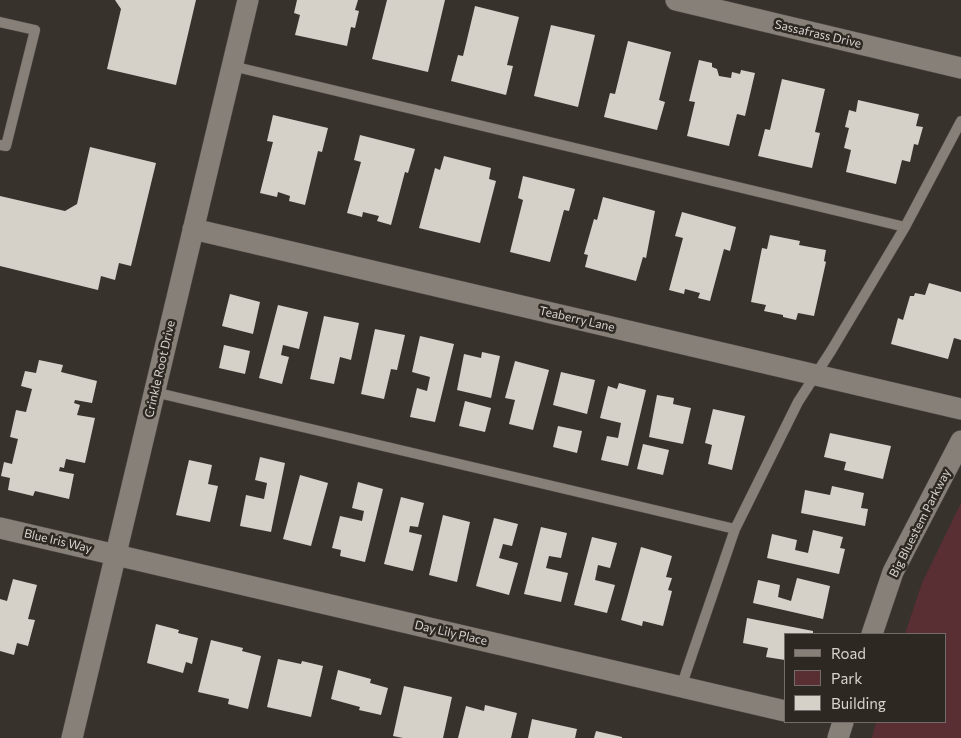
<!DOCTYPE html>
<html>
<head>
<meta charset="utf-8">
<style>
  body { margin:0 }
  #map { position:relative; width:961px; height:738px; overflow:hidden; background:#38322c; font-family:Commissioner,sans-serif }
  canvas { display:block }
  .legend { position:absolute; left:784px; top:633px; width:162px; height:90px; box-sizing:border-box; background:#2e2822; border:1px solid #726d68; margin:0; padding:6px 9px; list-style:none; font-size:15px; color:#d8d4d0 }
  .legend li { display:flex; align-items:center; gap:10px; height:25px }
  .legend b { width:25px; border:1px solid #726d68 }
</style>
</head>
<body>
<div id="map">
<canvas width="961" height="738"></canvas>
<ul class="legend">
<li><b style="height:6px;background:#878079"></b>Road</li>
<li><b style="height:14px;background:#5a2f34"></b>Park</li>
<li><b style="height:14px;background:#d5d1c8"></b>Building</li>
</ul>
</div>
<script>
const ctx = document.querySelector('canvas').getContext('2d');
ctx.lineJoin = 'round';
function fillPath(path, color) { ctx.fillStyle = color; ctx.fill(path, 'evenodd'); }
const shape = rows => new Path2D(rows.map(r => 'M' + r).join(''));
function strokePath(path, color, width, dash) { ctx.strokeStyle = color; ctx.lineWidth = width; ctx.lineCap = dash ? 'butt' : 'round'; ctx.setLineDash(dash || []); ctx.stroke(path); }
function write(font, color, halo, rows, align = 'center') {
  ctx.font = font + ' Commissioner,sans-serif'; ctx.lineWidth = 5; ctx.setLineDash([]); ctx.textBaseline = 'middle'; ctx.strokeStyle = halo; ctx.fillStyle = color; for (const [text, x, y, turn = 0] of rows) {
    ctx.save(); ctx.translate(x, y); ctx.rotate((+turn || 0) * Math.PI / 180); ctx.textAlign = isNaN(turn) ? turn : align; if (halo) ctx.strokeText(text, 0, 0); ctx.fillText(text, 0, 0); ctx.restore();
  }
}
const green = shape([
  [961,503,961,738,872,738,876,722,945,722,945,634,905,634,922,583]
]);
const building = shape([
  [115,0,196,0,176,85,107,69,121,9],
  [297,0,358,0,355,10,359,11,355,28,351,27,347,46,295,35,300,15,294,13],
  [387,0,445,0,428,72,372,59],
  [475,6,519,17,507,65,513,66,506,95,451,81,458,55,463,56],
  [551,25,595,35,578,107,534,96],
  [628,41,671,52,659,100,665,102,657,130,604,117,610,93,615,94],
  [699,60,712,63,712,67,717,69,719,76,731,78,732,72,740,74,741,70,755,73,745,116,737,114,729,146,687,136,695,102,689,101],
  [782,79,825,89,815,132,820,133,812,168,758,156,765,129,770,130],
  [858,100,919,114,916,126,923,127,918,145,914,144,910,162,902,160,896,184,846,172,851,150,844,148,849,128,845,127,849,110,856,112],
  [273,115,328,128,322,152,318,151,305,205,289,201,290,196,278,192,277,197,260,193,273,142,267,141],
  [360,135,415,149,408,173,405,172,391,225,377,221,379,216,363,212,362,217,347,213,361,162,354,160],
  [90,147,156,163,131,266,119,263,115,280,101,276,98,290,0,266,0,196,65,211,77,204],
  [444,156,491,168,489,179,496,181,480,243,419,228,435,168,440,170],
  [523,176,575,189,569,211,564,210,550,262,510,252,523,200,518,198],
  [603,197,655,211,646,258,643,257,636,281,585,267,588,255,584,254,594,219,597,220],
  [682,212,736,227,730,251,724,249,710,301,698,298,700,293,685,289,684,294,669,290,683,238,675,236],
  [770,235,800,241,799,245,826,250,824,261,826,262,814,316,798,313,796,320,783,317,783,315,764,311,766,305,751,302,762,248,767,249],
  [929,283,961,292,961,340,954,338,948,359,891,344,898,318,903,320,910,296,914,296,915,293,925,295],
  [230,294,260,302,253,334,222,326],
  [278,305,308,312,299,349,283,345,281,355,289,357,282,384,259,378],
  [324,316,359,323,351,360,340,357,334,384,310,379],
  [375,329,405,335,397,370,391,369,384,399,361,394],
  [420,336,454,344,435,422,410,417,417,388,427,391,430,377,412,372],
  [224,345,250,351,245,374,219,368],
  [482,352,500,356,491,398,457,390,464,354,481,358],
  [39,360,63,365,61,372,97,381,92,403,75,400,74,403,80,405,77,415,95,418,85,463,66,459,64,468,60,467,59,471,74,474,69,499,35,491,33,496,8,490,10,478,1,476,4,462,12,464,18,439,10,437,16,410,26,412,32,389,21,386,25,371,36,373],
  [515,361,549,370,533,430,509,424,515,400,505,398],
  [561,372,595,380,587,414,553,405],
  [619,383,646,390,628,466,601,460,607,436,618,438,621,423,600,418,608,386,617,389],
  [657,395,674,398,673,404,691,408,683,444,649,437],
  [465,401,491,408,485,432,459,426],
  [713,409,745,416,732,470,708,464,712,445,705,443],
  [558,426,582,431,577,453,553,447],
  [830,433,891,446,883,479,844,470,846,462,824,457],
  [643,444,669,450,663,475,637,469],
  [260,457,285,463,271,532,240,526,246,495,264,499,267,483,255,480],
  [189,460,212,465,208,484,218,486,210,522,176,515],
  [300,475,328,483,311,546,283,539],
  [358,482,383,489,365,562,340,556,341,550,332,548,340,516,362,521,364,511,352,508],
  [832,486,864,493,861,508,868,509,865,526,801,513,805,490,830,495],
  [401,497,424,503,418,527,410,526,409,532,422,535,413,571,384,564],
  [443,515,470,522,457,582,429,575],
  [494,518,518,524,512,546,503,544,499,558,518,563,509,595,476,586],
  [541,527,567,533,561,558,549,556,546,568,568,573,561,602,524,594],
  [813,530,843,537,840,548,845,549,839,574,767,558,772,534,797,540,795,550,808,553],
  [592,537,617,543,610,568,598,565,595,580,615,585,607,613,574,605],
  [641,547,672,556,666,577,672,578,668,590,672,591,663,626,643,621,642,626,621,620],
  [797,578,830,586,823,619,753,603,758,580,780,585,778,597,791,601],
  [13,579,37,585,28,619,35,620,28,646,17,643,14,655,0,651,0,599,7,601],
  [747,618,813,631,813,634,785,634,785,660,766,657,768,648,743,643],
  [156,624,179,630,178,633,198,638,192,664,186,662,183,673,147,663],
  [211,640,243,648,242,651,261,656,248,709,228,704,229,699,198,692],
  [278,659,301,664,302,661,323,666,311,717,267,707],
  [338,670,371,679,370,683,388,688,381,715,359,710,360,707,331,699],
  [404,686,452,697,443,738,403,738,393,736],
  [485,705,517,713,511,738,458,738,466,706,484,711],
  [532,719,577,729,575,738,528,738],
  [596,731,622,737,622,738,594,738]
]);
const service = shape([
  [0,22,35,30,6,146,0,145],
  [232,66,905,227],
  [154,392,735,529],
  [681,687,735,529,798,402,831,351,905,227,961,121]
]);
const minor = shape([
  [676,0,961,68],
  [193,229,961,409],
  [0,528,785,711],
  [872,634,893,572,961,441],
  [72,738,248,0],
  [838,738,843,722]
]);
const streetNames = [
  ["Sassafrass Drive",818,34,13],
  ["Teaberry Lane",577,319,13],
  ["Crinkle Root Drive",160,369,-77],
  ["Big Bluestem Parkway",920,523,-63],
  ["Blue Iris Way",58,541,13],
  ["Day Lily Place",451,633,13]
];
fillPath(green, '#5a2f34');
fillPath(building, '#d5d1c8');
strokePath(service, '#534d49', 11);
strokePath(minor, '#534d49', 22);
strokePath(service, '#878079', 10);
strokePath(minor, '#878079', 21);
write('12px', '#d8d4d0', '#2e2822', streetNames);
</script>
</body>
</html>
